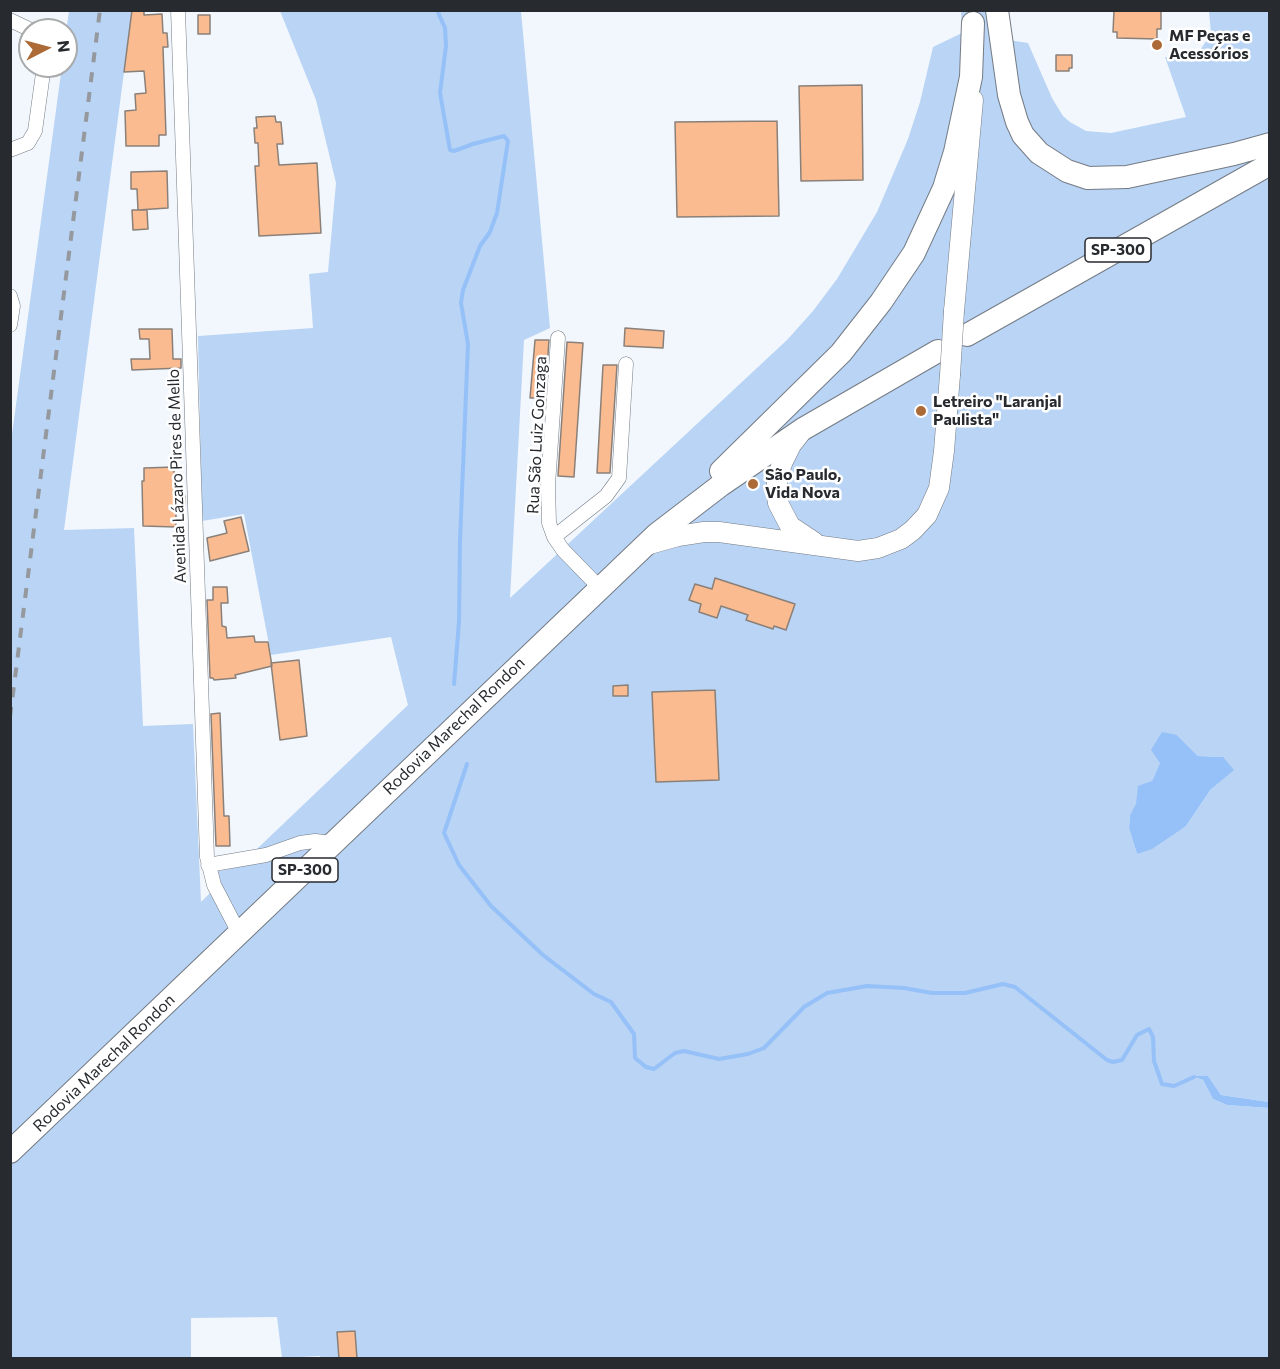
<!DOCTYPE html>
<html>
<head>
<meta charset="utf-8">
<style>
  body { margin:0 }
  #map { position:relative; width:1280px; height:1369px; overflow:hidden; background:#f2f7fd; font-family:Commissioner,sans-serif }
  canvas { display:block }
  .frame { position:absolute; inset:0; border:12px solid #272a2e; pointer-events:none }
  .north { position:absolute; left:18px; top:18px; width:60px; height:60px; box-sizing:border-box; background:#fff; border:2px solid #a9aaab; border-radius:50%; rotate:84deg; font-size:16px; font-weight:700; line-height:24px; text-align:center; color:#272a2e }
  .north::after { content:''; display:block; margin:auto; width:21px; height:27px; background:#ac6a36; clip-path:polygon(50% 0,100% 100%,50% 72%,0 100%) }
</style>
</head>
<body>
<div id="map">
<canvas width="1280" height="1369"></canvas>
<div class="frame"></div>
<div class="north">N</div>
</div>
<script>
const ctx = document.querySelector('canvas').getContext('2d');
ctx.lineJoin = 'round';
function fillPath(path, color) { ctx.fillStyle = color; ctx.fill(path, 'evenodd'); }
const shape = rows => new Path2D(rows.map(r => 'M' + r).join(''));
function strokePath(path, color, width, dash) { ctx.strokeStyle = color; ctx.lineWidth = width; ctx.lineCap = dash ? 'butt' : 'round'; ctx.setLineDash(dash || []); ctx.stroke(path); }
function write(font, color, halo, rows, align = 'center') {
  ctx.font = font + ' Commissioner,sans-serif'; ctx.lineWidth = 5; ctx.setLineDash([]); ctx.textBaseline = 'middle'; ctx.strokeStyle = halo; ctx.fillStyle = color; for (const [text, x, y, turn = 0] of rows) {
    ctx.save(); ctx.translate(x, y); ctx.rotate((+turn || 0) * Math.PI / 180); ctx.textAlign = isNaN(turn) ? turn : align; if (halo) ctx.strokeText(text, 0, 0); ctx.fillText(text, 0, 0); ctx.restore();
  }
}
const green = shape([
  [69,11,132,11,64,530,134,528,143,726,193,724,201,902,219,884,215,872,238,867,408,705,391,637,271,655,244,514,202,521,198,336,313,328,309,274,328,272,336,183,316,100,280,11,521,11,550,328,524,340,510,598,787,340,813,311,837,279,877,212,908,139,920,102,933,47,962,33,961,11,992,11,996,38,1028,43,1052,98,1063,116,1070,122,1086,131,1111,133,1186,117,1165,57,1192,62,1211,34,1209,11,1269,11,1269,1102,1221,1095,1208,1076,1193,1077,1203,1080,1213,1099,1227,1105,1269,1108,1269,1358,321,1358,320,1356,282,1358,277,1317,191,1318,191,1358,11,1358,10,449,62,66,66,66,66,32],
  [1177,735,1198,756,1223,757,1211,789,1186,826,1137,854,1129,828,1130,815,1152,781,1160,763]
]);
const water = shape([
  [1162,732,1177,735,1198,756,1223,757,1234,770,1211,789,1186,826,1152,849,1137,854,1129,828,1130,815,1136,804,1138,786,1152,781,1160,763,1151,750],
  [1191,1076,1208,1076,1221,1095,1269,1102,1269,1108,1227,1105,1213,1099,1203,1080]
]);
const stream = shape([
  [437,10,445,28,446,46,440,93,450,150,454,151,473,144,504,136,508,141,497,213,490,232,480,246,463,290,461,303,468,344,460,541,459,622,454,684],
  [467,764,444,833,459,865,491,906,543,955,594,994,611,1002,634,1034,635,1058,646,1067,654,1069,675,1053,684,1051,719,1059,748,1054,764,1048,804,1007,827,993,867,986,904,988,932,993,965,993,1003,984,1015,987,1107,1060,1113,1062,1122,1060,1137,1035,1149,1029,1153,1037,1154,1061,1162,1084,1174,1086,1194,1077]
]);
const building = shape([
  [132,10,144,11,144,15,162,14,163,33,167,33,168,47,163,47,166,135,159,135,159,146,126,146,125,111,136,110,135,94,146,93,144,71,124,72,132,10],
  [1114,10,1161,10,1161,29,1157,29,1157,39,1117,38,1117,32,1113,32,1114,10],
  [198,15,210,15,210,34,198,34,198,15],
  [1056,55,1072,55,1072,68,1069,68,1069,71,1056,71,1056,55],
  [862,85,863,180,801,181,799,86,862,85],
  [275,116,276,122,281,122,283,144,277,144,279,165,317,163,321,233,259,236,255,166,259,166,258,143,255,143,254,128,257,128,256,117,275,116],
  [777,121,779,216,677,217,675,122,777,121],
  [167,171,168,208,138,210,137,189,131,189,131,172,167,171],
  [132,210,147,210,148,229,133,230,132,210],
  [625,328,664,331,663,348,624,346,625,328],
  [139,329,172,329,173,359,181,359,181,368,132,370,131,359,150,359,149,339,140,339,139,329],
  [535,340,549,340,545,398,530,398,535,340],
  [567,342,583,343,574,477,558,476,567,342],
  [603,365,617,365,610,473,597,473,603,365],
  [174,467,175,497,185,496,185,506,182,506,182,513,176,513,176,527,143,526,142,481,144,481,144,468,174,467],
  [241,517,249,551,210,561,207,538,227,533,224,521,241,517],
  [715,578,795,604,786,630,774,626,773,629,746,620,748,615,721,606,717,618,699,612,701,604,689,600,695,584,712,589,715,578],
  [213,587,227,587,228,603,221,603,222,626,226,627,227,638,254,636,255,642,268,642,272,666,235,675,236,678,214,680,213,678,210,678,207,600,213,600,213,587],
  [299,660,307,736,280,740,271,663,299,660],
  [628,685,628,696,613,696,613,686,628,685],
  [715,690,719,780,656,782,652,692,715,690],
  [220,713,224,816,229,816,230,846,216,846,211,714,220,713],
  [355,1331,357,1359,339,1359,337,1332,355,1331]
]);
const street = shape([
  [178,10,207,857,214,885,239,933],
  [10,20,31,30],
  [10,150,28,143,35,131,44,66],
  [10,296,13,306,10,325],
  [558,338,548,485,549,523,554,537,563,550,600,588],
  [554,537,606,496,619,478,626,364],
  [208,865,266,855,300,843,315,841,333,843]
]);
const secondary = shape([
  [954,311,973,100],
  [801,432,791,445,783,461,778,475,776,490,778,503,790,526,814,542],
  [646,545,678,536,704,532,719,532,858,551,878,548,901,539,913,530,927,515,939,488,944,451,950,375]
]);
const primary = shape([
  [997,10,1009,95,1017,122,1023,135,1039,153,1067,171,1088,178,1127,177,1234,154,1270,144],
  [967,335,1270,164],
  [721,471,841,353,881,302,914,253,944,188,955,152,971,77,973,23],
  [10,1152,657,534,721,485,803,429,938,351]
]);
const rail = shape([
  [10,717,100,10]
]);
const secondaryBridge = shape([
  [950,375,954,311]
]);
const markers = [
  [1157,45,6,"#ac6a36"],
  [921,411,6,"#ac6a36"],
  [753,484,6,"#ac6a36"]
];
const shields = [
  [1118,250,66],
  [305,870,66]
];
const shieldNames = [
  ["SP-300",1118,250],
  ["SP-300",305,870]
];
const poiNames = [
  ["MF Peças e",1169,36],
  ["Acessórios",1169,54],
  ["Letreiro \"Laranjal",933,402],
  ["Paulista\"",933,420],
  ["São Paulo,",765,475],
  ["Vida Nova",765,493]
];
const streetNames = [
  ["Rua São Luiz Gonzaga",537,435,-87],
  ["Avenida Lázaro Pires de Mello",177,476,-92],
  ["Rodovia Marechal Rondon",454,726,-44],
  ["Rodovia Marechal Rondon",104,1063,-44]
];
fillPath(green, '#b9d4f4');
fillPath(water, '#95c1f8');
strokePath(stream, '#95c1f8', 4);
fillPath(building, '#f9bb8f');
strokePath(building, '#8a8079', 1.5);
strokePath(street, '#747b84', 15);
strokePath(secondary, '#747b84', 21);
strokePath(primary, '#747b84', 24);
strokePath(street, '#fff', 14);
strokePath(secondary, '#fff', 20);
strokePath(primary, '#fff', 22);
strokePath(rail, '#95999e', 4, [10, 10]);
strokePath(secondaryBridge, '#747b84', 21, []);
strokePath(secondaryBridge, '#fff', 20);
for (const [x, y, r, color] of markers) { const dot = new Path2D(); dot.arc(x, y, r, 0, 2 * Math.PI); ctx.fillStyle = color; ctx.fill(dot); strokePath(dot, '#fff', 2); }
for (const [x, y, w] of shields) { const box = new Path2D(); box.roundRect(x - w / 2, y - 12, w, 24, 4.5); ctx.fillStyle = '#fff'; ctx.fill(box); strokePath(box, '#272a2e', 1.5); }
write('bold 15px', '#272a2e', null, shieldNames);
write('bold 16px', '#272a2e', '#fff', poiNames, 'left');
write('16px', '#272a2e', '#fff', streetNames);
</script>
</body>
</html>
